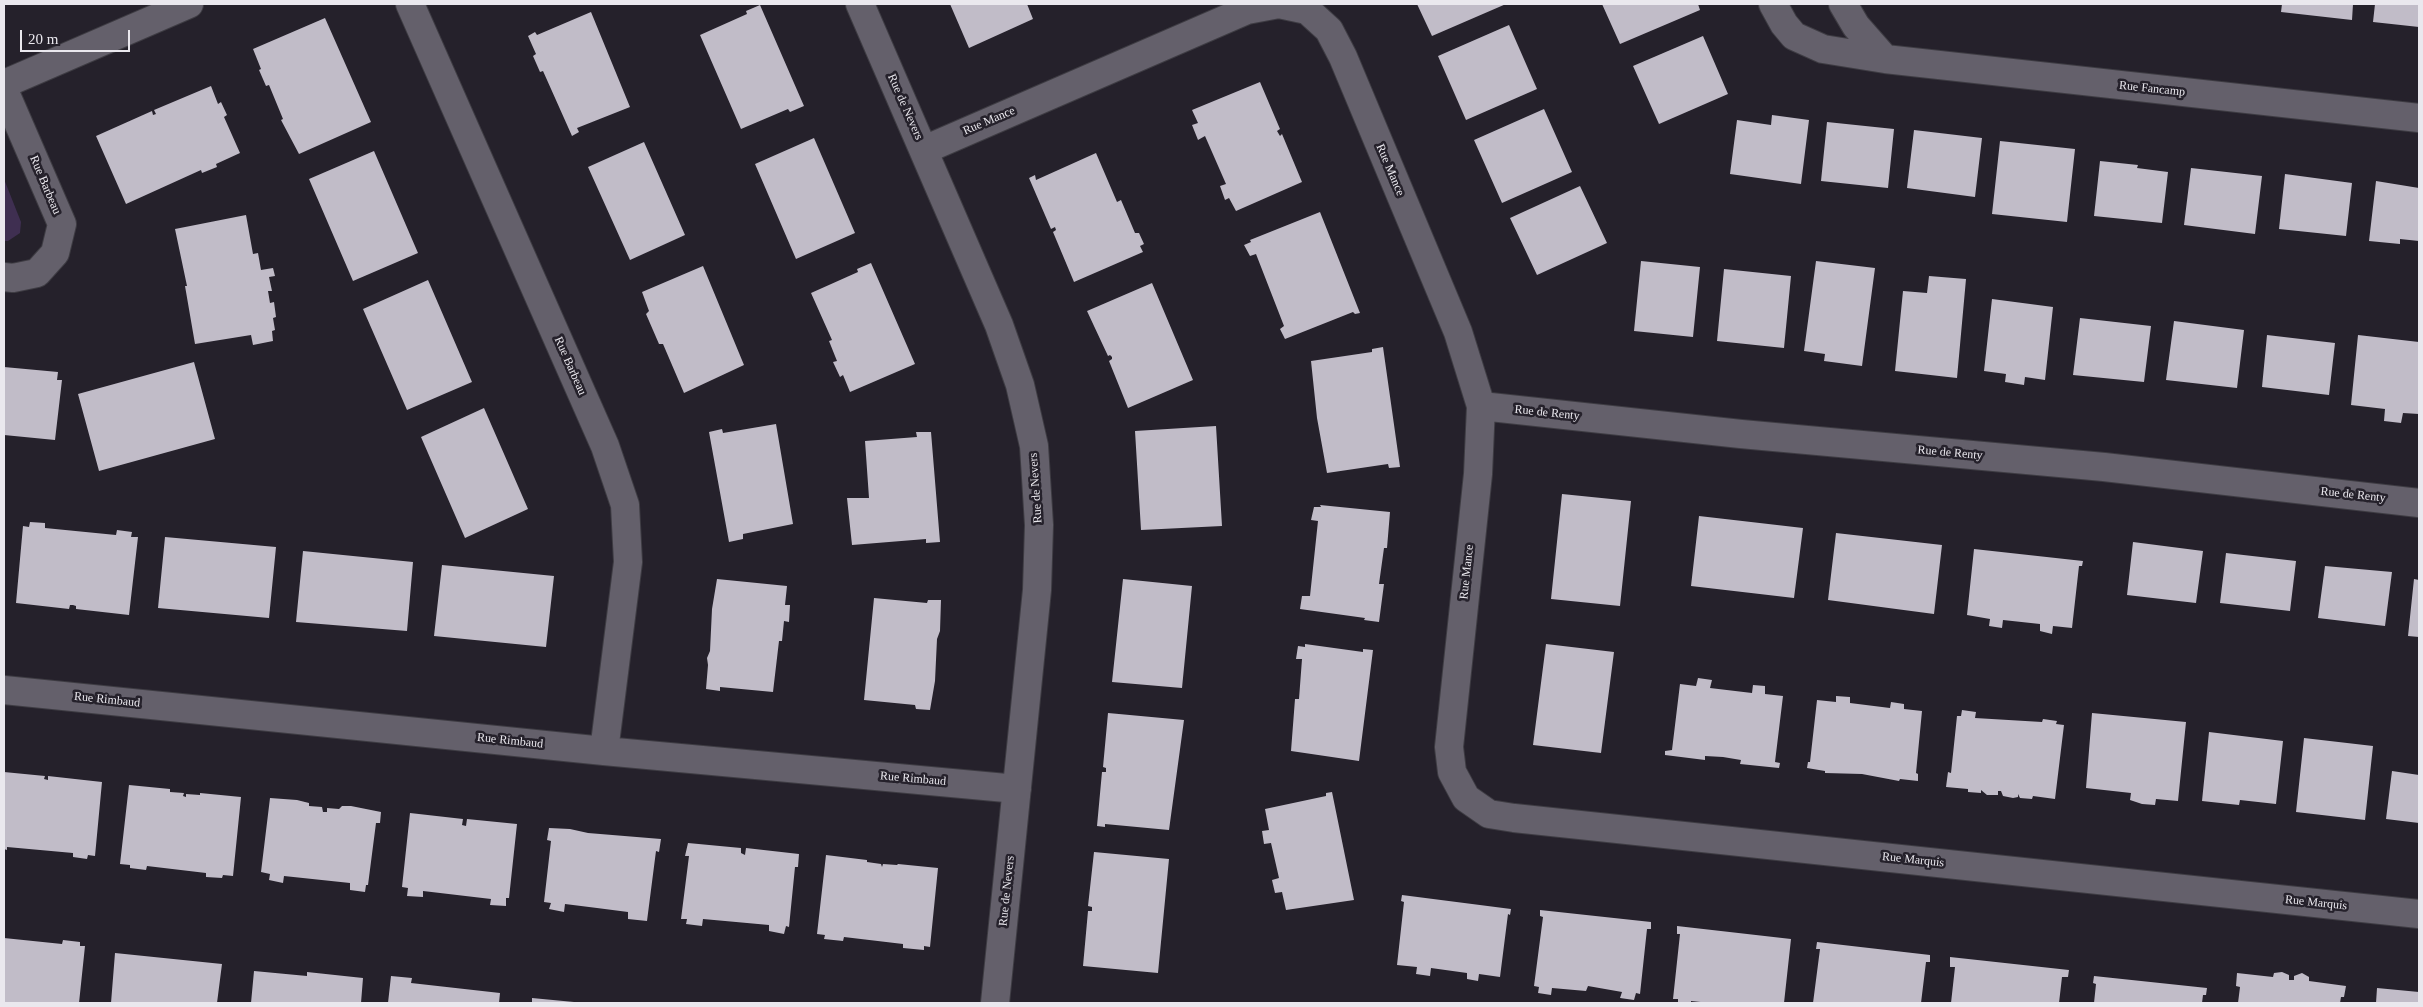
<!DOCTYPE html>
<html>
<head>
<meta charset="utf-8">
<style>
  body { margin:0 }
  #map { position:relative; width:2423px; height:1007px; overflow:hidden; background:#25212b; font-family:Georgia,serif }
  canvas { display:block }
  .frame { position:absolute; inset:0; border:5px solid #eae8ee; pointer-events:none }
  .scale { position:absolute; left:20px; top:30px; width:110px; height:22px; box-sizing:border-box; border:2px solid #eae8ee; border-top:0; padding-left:6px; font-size:15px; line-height:18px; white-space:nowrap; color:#eae8ee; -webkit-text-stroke:4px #25212b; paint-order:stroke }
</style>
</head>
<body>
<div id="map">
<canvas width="2423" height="1007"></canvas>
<div class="frame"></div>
<div class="scale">20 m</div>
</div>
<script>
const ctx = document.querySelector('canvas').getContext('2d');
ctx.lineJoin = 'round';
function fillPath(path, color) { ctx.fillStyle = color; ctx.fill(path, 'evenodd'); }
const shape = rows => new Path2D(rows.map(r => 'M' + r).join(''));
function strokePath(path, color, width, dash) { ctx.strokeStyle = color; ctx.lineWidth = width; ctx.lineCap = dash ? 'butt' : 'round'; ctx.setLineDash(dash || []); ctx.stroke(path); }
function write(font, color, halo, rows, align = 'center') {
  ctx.font = font + ' Georgia,serif'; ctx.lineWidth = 5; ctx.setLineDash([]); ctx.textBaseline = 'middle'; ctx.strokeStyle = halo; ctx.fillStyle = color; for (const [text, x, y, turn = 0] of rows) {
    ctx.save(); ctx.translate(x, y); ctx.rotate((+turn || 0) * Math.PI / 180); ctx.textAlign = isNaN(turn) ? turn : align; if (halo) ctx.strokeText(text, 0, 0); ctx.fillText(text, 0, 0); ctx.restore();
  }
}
const green = shape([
  [4,179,21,222,20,233,8,241,4,241]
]);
const building = shape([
  [950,4,1027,4,1033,19,969,48],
  [1417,4,1506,4,1432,36],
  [1602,4,1698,4,1700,10,1620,44],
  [2282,4,2353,4,2352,20,2281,12],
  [2375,4,2419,4,2419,27,2373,22],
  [760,5,804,106,790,112,788,109,741,129,700,35,747,14,746,11],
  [591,12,630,107,577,128,579,132,572,136,543,71,540,72,533,56,536,54,528,36,535,32,537,35],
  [325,18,371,122,299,154,281,120,283,119,269,85,266,86,259,70,261,69,253,49],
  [1509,25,1537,89,1466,120,1438,56],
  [1703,36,1728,94,1659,124,1633,66],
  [1260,82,1280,129,1277,131,1280,136,1282,134,1302,182,1236,211,1229,198,1225,200,1220,186,1226,184,1205,136,1198,140,1192,125,1198,123,1192,110],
  [211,86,218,104,221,102,227,115,224,117,240,153,216,164,217,167,202,173,201,170,126,204,96,136,152,111,153,115,156,114,154,110],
  [1544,109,1572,172,1502,203,1474,140],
  [1772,115,1809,120,1801,184,1730,174,1737,120,1771,125],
  [1827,122,1894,129,1888,188,1821,181],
  [1914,130,1982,138,1975,197,1907,188],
  [814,138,855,233,796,259,755,164],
  [2000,141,2075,149,2067,222,1992,214],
  [644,142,685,235,630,260,588,167],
  [374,151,418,253,353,281,309,179],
  [1096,153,1117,202,1121,200,1135,233,1139,233,1144,244,1140,246,1143,252,1074,282,1053,232,1056,230,1055,227,1051,229,1029,178,1035,175,1036,180],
  [2100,161,2138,165,2137,168,2168,172,2162,223,2094,216],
  [2191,168,2262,176,2255,234,2184,225],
  [2285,174,2352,183,2346,236,2279,229],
  [2376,181,2419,188,2419,241,2400,239,2400,244,2369,241],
  [1580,186,1607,243,1537,275,1510,218],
  [1320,212,1360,313,1355,314,1353,312,1285,339,1280,329,1284,326,1256,254,1250,256,1244,245,1251,242,1250,240],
  [246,215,253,254,258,253,261,270,273,268,275,276,269,277,272,291,268,291,270,303,274,302,276,317,273,318,275,330,272,331,273,341,253,345,251,335,195,344,185,286,187,286,175,229],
  [1641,261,1700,267,1693,337,1634,331],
  [1816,261,1875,268,1862,366,1824,361,1825,354,1804,351],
  [871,263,915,364,850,392,843,375,840,377,833,362,837,361,829,341,832,340,811,293,858,272,857,269],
  [703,266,744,365,684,393,663,344,659,344,646,314,649,311,642,292],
  [1724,269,1791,276,1784,348,1717,341],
  [1929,276,1966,279,1957,378,1895,371,1903,291,1927,293],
  [428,280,472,382,407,410,363,309],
  [1152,283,1193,380,1128,408,1109,361,1112,359,1112,357,1110,355,1108,356,1087,311],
  [1992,299,2053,307,2045,380,2025,377,2024,385,2005,382,2006,374,1984,371],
  [2080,318,2151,326,2144,382,2073,375],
  [2174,321,2244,330,2237,388,2166,380],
  [2267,335,2335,343,2329,395,2262,387],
  [2358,335,2419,342,2419,414,2403,413,2401,423,2384,421,2385,409,2351,405],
  [1383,347,1400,467,1389,468,1388,464,1327,473,1317,418,1311,361,1372,352,1372,349],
  [194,362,215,439,99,471,78,394],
  [4,367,58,372,57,380,62,380,55,440,4,435],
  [484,408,528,509,465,538,421,437],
  [776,424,793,524,743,534,743,539,729,542,709,432,722,429,723,433],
  [1216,426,1222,526,1141,530,1135,431],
  [916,432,931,432,940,542,926,543,926,539,852,545,847,498,869,498,865,441,917,437],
  [1562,494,1631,501,1620,606,1551,599],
  [1320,505,1390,512,1387,548,1384,548,1379,584,1384,584,1379,622,1364,620,1365,618,1300,609,1302,596,1310,596,1318,521,1311,520,1314,507,1321,507],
  [1699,516,1803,528,1794,598,1691,586],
  [30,522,45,523,45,528,116,535,117,530,132,532,131,537,138,537,129,615,76,609,76,606,73,605,70,605,69,609,16,603,23,526,29,527],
  [1836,533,1942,545,1934,614,1828,600],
  [165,537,276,547,269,618,158,608],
  [2133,542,2203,551,2196,603,2127,595],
  [1974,549,2083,561,2082,566,2079,566,2072,628,2053,626,2052,634,2040,631,2040,624,2003,620,2002,628,1989,626,1990,619,1967,615],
  [303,551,413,562,407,631,296,622],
  [2226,553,2296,561,2290,611,2220,603],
  [442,565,554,576,546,647,434,636],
  [2325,566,2392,572,2385,626,2318,618],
  [717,579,787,586,785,605,790,605,789,622,784,621,782,641,779,641,773,692,720,687,720,691,706,689,708,665,707,658,710,651,712,609],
  [1123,579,1192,586,1182,688,1112,682],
  [2414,579,2419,580,2419,637,2408,636],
  [874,598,927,603,928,600,941,600,940,631,937,639,935,681,930,710,916,709,915,705,864,700],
  [1305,644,1363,652,1363,649,1373,650,1359,761,1291,751,1295,699,1299,699,1302,659,1296,659,1298,646,1305,647],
  [1546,644,1614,652,1601,753,1533,745],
  [1698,678,1712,680,1710,688,1752,693,1753,685,1765,686,1765,694,1783,696,1775,762,1780,763,1779,768,1740,764,1741,760,1723,757,1705,756,1705,760,1665,755,1665,751,1672,750,1680,684,1696,686],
  [1836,696,1850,697,1850,703,1890,708,1891,702,1904,704,1904,709,1922,711,1916,773,1918,774,1918,781,1900,779,1899,781,1862,774,1825,773,1825,771,1807,768,1808,762,1810,762,1817,700,1836,702],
  [1962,710,1976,712,1975,718,2042,722,2043,719,2057,721,2056,724,2064,725,2055,799,2033,796,2032,799,2020,798,2018,794,2018,797,2013,798,2003,796,2001,791,1998,791,1998,795,1987,795,1981,790,1981,793,1968,792,1968,789,1946,787,1948,772,1951,773,1957,716,1961,716],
  [1108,713,1184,720,1169,830,1105,824,1105,827,1097,826,1102,772,1106,772,1106,768,1103,767],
  [2092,713,2186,722,2178,801,2156,799,2155,805,2142,804,2130,800,2131,793,2086,788],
  [2209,732,2283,741,2276,804,2240,800,2239,805,2202,801],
  [2304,738,2373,746,2365,820,2296,812],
  [2392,771,2419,775,2419,823,2386,819],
  [4,772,45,776,44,779,48,780,48,776,102,782,95,856,88,855,87,859,73,857,73,853,7,847,7,850,4,849],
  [129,785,170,789,170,792,184,793,183,796,186,797,186,794,200,795,200,793,241,797,233,876,223,875,222,878,206,877,206,873,147,866,146,870,130,868,130,865,120,864],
  [1332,792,1354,900,1286,910,1282,892,1275,893,1272,880,1279,878,1271,843,1264,844,1262,831,1269,830,1265,809,1326,796,1326,793],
  [270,798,297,800,309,803,309,806,322,807,323,812,327,812,327,808,339,809,342,806,351,806,381,812,380,823,376,823,368,885,366,885,365,892,350,890,350,883,284,876,283,883,269,880,270,874,261,872],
  [410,813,463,819,462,825,466,826,467,819,517,824,509,898,506,898,506,906,490,905,491,899,423,891,423,897,407,896,408,888,402,887],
  [549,828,570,829,588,833,661,839,659,852,656,851,647,921,628,919,628,912,597,908,565,904,564,912,549,909,551,903,544,902,551,841,547,840],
  [688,843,741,848,741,853,745,855,746,848,799,854,798,867,795,867,789,927,786,926,784,934,769,931,769,925,703,919,702,926,686,924,687,919,681,919,689,856,685,856],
  [1094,852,1169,859,1158,973,1083,966,1088,911,1092,911,1092,907,1088,906],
  [826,855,867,860,867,862,881,864,882,867,883,864,897,865,898,864,938,868,930,947,924,946,924,950,903,948,903,944,844,937,843,941,824,939,825,935,817,934],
  [1402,895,1511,909,1510,915,1508,914,1500,977,1479,974,1478,981,1467,979,1467,973,1431,968,1430,976,1416,974,1417,967,1397,965,1404,902,1401,901],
  [1540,910,1651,922,1651,929,1647,929,1640,994,1636,993,1634,1000,1620,998,1622,992,1588,986,1586,991,1552,988,1551,995,1538,993,1539,987,1534,986,1543,917,1540,916],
  [1677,926,1791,939,1784,1003,1710,1003,1691,1001,1691,1003,1678,1003,1678,999,1673,999,1680,934,1677,934],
  [4,938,62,944,63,940,80,942,80,946,85,946,79,1003,4,1003],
  [1817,942,1930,955,1930,962,1926,962,1921,1003,1813,1003,1820,949,1816,949],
  [115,953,222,964,217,1003,111,1003],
  [1950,957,2069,970,2068,977,2062,977,2059,1003,1951,1003,1955,967,1950,967],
  [254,971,307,976,307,972,363,978,361,1003,251,1003],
  [2282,972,2289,975,2289,980,2294,980,2294,976,2302,973,2309,977,2309,981,2346,986,2344,997,2341,997,2340,1003,2238,1003,2240,987,2236,986,2237,973,2273,977,2274,973],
  [391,976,412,978,411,983,500,993,499,1003,388,1003],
  [2094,976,2207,988,2206,995,2203,995,2202,1003,2094,1003,2096,984,2093,983],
  [2377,988,2419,992,2419,1003,2376,1003],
  [532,998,574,1002,573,1003,532,1003]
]);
const minor = shape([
  [410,4,605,446,625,505,628,562,604,751],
  [860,4,999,325,1020,385,1034,446,1039,525,1037,590,995,1003],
  [1773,4,1784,24,1794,36,1823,49,1885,59,2419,118],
  [1843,4,1856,26,1885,59],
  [4,84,189,4],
  [4,90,62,224,55,253,37,273,13,278,4,277],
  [924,150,1247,10,1279,4,1307,10,1329,30,1343,57,1458,332,1481,406,1478,474,1449,747,1452,772,1466,798,1489,814,1514,818,2419,914],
  [1481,406,1741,434,2104,467,2419,503],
  [4,690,604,751,1017,789]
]);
const streetNames = [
  ["Rue Fancamp",2152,89,6],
  ["Rue de Nevers",905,107,66],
  ["Rue Mance",989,121,-23],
  ["Rue Mance",1390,170,67],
  ["Rue Barbeau",45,185,67],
  ["Rue Barbeau",570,366,66],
  ["Rue de Renty",1547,413,6],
  ["Rue de Renty",1950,453,5],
  ["Rue de Nevers",1036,488,-94],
  ["Rue de Renty",2353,495,6],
  ["Rue Mance",1467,572,-84],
  ["Rue Rimbaud",107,700,6],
  ["Rue Rimbaud",510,741,6],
  ["Rue Rimbaud",913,779,5],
  ["Rue Marquis",1913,860,6],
  ["Rue de Nevers",1007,891,-84],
  ["Rue Marquis",2316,903,6]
];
fillPath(green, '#3f2f51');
fillPath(building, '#c1bcc8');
strokePath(minor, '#3e3c43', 30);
strokePath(minor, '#64606b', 28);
write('12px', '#eae8ee', '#25212b', streetNames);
</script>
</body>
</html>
